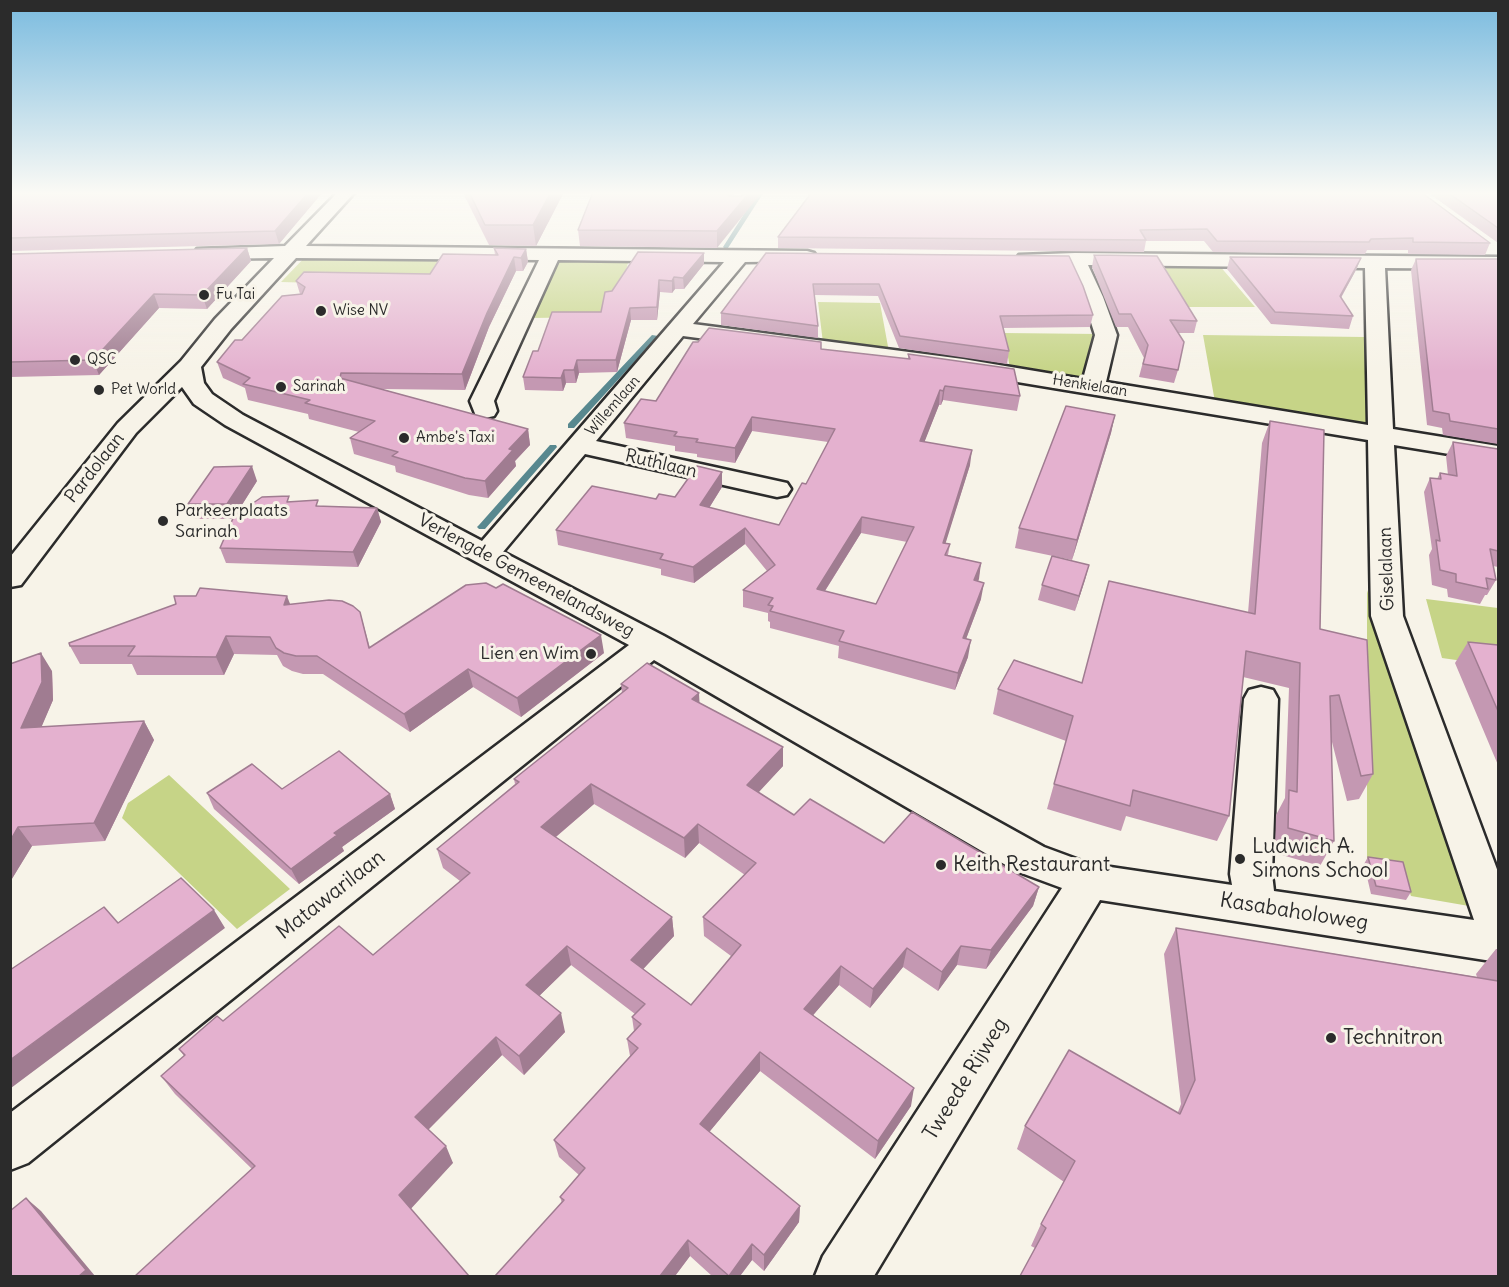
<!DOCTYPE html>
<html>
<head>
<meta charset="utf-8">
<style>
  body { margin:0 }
  #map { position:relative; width:1509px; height:1287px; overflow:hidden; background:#f7f3e8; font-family:Delius,sans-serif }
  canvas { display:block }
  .frame { position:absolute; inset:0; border:12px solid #2b2b2b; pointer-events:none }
</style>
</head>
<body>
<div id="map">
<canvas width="1509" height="1287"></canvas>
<div class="frame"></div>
</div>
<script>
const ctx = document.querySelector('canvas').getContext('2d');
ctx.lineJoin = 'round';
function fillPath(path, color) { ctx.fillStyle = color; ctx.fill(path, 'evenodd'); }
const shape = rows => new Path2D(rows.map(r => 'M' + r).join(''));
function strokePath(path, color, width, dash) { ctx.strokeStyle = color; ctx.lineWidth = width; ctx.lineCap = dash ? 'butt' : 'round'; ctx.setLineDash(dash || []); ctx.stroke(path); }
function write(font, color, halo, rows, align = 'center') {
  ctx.font = font + ' Delius,sans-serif'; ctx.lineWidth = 6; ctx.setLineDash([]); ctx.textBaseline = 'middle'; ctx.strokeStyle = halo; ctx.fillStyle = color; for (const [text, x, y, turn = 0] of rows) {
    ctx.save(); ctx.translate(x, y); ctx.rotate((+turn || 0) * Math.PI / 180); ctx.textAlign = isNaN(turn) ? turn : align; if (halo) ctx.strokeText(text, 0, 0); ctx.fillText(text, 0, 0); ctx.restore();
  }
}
const green = shape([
  [308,254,444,257,427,286,281,282],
  [564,259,629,259,618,302,600,317,531,318,558,260],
  [1160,265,1219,265,1255,307,1188,307],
  [818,302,880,303,889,352,823,343],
  [1004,333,1099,334,1088,377,1080,381,1010,369],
  [1203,335,1366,337,1368,424,1349,426,1215,402],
  [1367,590,1469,906,1411,896,1400,866,1367,860],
  [1426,599,1498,608,1498,666,1442,658],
  [169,775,290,889,237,929,122,818,128,803]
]);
const stream = shape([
  [758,192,764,192,728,248,724,248,723,247,758,192],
  [652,335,658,336,574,428,568,428,568,424,652,335],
  [550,445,556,445,557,447,485,529,479,529,477,527,479,525,550,445]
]);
const minor = shape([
  [338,192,355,192,306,246,807,251,814,253,817,257,814,261,745,262,693,324,963,359,1083,379,1095,335,1083,297,1068,265,1026,265,1019,263,1016,259,1019,255,1075,253,1498,257,1498,269,1385,268,1393,429,1498,446,1498,462,1394,445,1403,616,1498,872,1498,962,1100,900,874,1276,815,1276,823,1256,1062,888,1016,871,654,660,28,1163,10,1170,10,1113,629,645,225,425,194,404,182,387,136,433,21,585,10,587,10,557,118,423,181,361,215,319,274,258,204,259,197,257,194,253,197,249,285,246,338,192],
  [296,258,539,260,470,401,476,416,485,418,494,416,497,411,494,401,558,260,724,262,482,541,243,415,212,394,204,383,201,367,231,329,296,258],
  [1088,265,1365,268,1368,425,1106,382,1117,335,1103,297,1088,265],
  [683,336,963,373,1368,440,1371,616,1474,920,1274,891,1272,874,1278,699,1273,690,1261,687,1249,690,1244,699,1230,874,1232,885,1090,864,1044,847,664,636,503,552,585,454,777,497,787,495,791,489,787,483,596,441,683,336]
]);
const wall = shape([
  [10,192,321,192,322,193,279,244,10,251],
  [464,192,564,192,536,246,489,245,464,195],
  [812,192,1490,243,1485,255,1408,254,1408,250,1367,250,1365,254,1213,252,1204,241,1146,241,1144,252,778,248,778,237],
  [1427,192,1498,192,1498,243],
  [732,196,717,248,580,246,578,230],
  [247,248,251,261,207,309,159,308,99,375,10,377,10,254],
  [494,248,526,249,528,262,523,271,516,271,489,327,465,390,381,389,528,429,530,445,515,461,516,466,488,498,469,495,396,472,395,466,354,454,350,438,359,432,309,419,308,414,248,400,245,388,223,378,217,362,242,340,300,294,296,281,430,274,495,255],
  [766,253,1093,315,1090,327,1003,328,1009,351,1007,364,899,348,878,296,814,295,818,326,818,338,721,325,721,313],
  [1094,255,1197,321,1194,333,1178,333,1178,370,1174,383,1139,377,1144,358,1128,327,1116,327,1092,267],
  [1230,257,1361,258,1356,270,1341,298,1353,316,1349,329,1271,324,1227,269],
  [1416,259,1498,259,1498,444,1443,435,1442,428,1427,425,1411,270],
  [704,264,684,289,675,289,672,293,660,292,657,320,631,320,617,372,579,373,576,383,566,383,563,391,525,390,523,377,538,351,601,312,612,291],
  [821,349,908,359,908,354,1020,396,1017,411,943,400,941,405,939,405,924,442,970,465,945,543,950,544,948,555,981,563,978,581,981,599,966,639,968,657,955,690,838,658,839,646,770,628,770,622,768,621,768,613,743,607,743,590,767,571,745,544,694,583,661,575,661,569,558,545,556,530,656,499,675,497,722,472,722,487,709,508,779,525,806,484,828,442,752,431,735,463,697,457,697,454,675,451,675,446,626,438,624,423,656,401],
  [861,533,907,542,876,604,825,591],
  [1115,415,1111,433,1072,560,1015,548,1019,528],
  [1270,421,1320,629,1373,774,1359,799,1347,801,1331,738,1334,841,1320,866,1275,853,1276,815,1285,798,1289,688,1243,677,1229,816,1217,841,1126,816,1121,831,1047,809,1066,741,993,714,998,689,1081,683,1248,613,1262,443],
  [1453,442,1498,449,1498,567,1493,566,1496,580,1487,595,1485,595,1480,604,1448,597,1447,589,1432,585,1429,555,1432,549,1424,492,1430,478,1437,479,1440,473,1448,475,1446,456],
  [257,481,235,516,291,502,320,506,377,508,381,522,358,567,226,563,220,548,233,519,194,519,188,504],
  [1089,565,1075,611,1038,600,1042,585],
  [290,604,360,612,370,648,604,653,521,717,473,687,410,732,323,674,303,674,292,671,283,666,277,655,234,654,224,675,137,675,132,664,80,664,70,646],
  [1468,642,1498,645,1498,765,1455,663],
  [10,664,52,671,53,700,41,727,144,721,154,740,105,841,32,846,10,882],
  [621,684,700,703,783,747,783,766,758,792,794,815,884,843,1039,887,1033,906,986,969,957,965,938,991,903,967,870,1008,839,985,813,1015,911,1106,875,1159,760,1071,709,1132,800,1206,799,1222,764,1271,752,1260,740,1276,712,1276,690,1256,675,1276,495,1276,562,1203,560,1197,579,1175,559,1157,554,1140,630,1056,627,1039,634,1031,632,1017,635,1014,571,965,539,996,565,1032,524,1075,502,1055,428,1130,453,1163,252,1169,175,1094,161,1076,184,1056,179,1049,223,1021,373,955,460,881,443,868,437,849,515,784,514,779,622,693],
  [594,804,685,858,699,843,745,875,703,917,704,936,731,956,691,1005,643,969,674,936,672,917,556,837],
  [207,793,390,794,395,809,342,847,344,851,299,884,214,809],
  [1368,857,1411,892,1406,900,1371,894,1364,864],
  [1176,928,1477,977,1476,974,1496,949,1498,949,1498,1276,1035,1248,1031,1246,1041,1224,1064,1182,1017,1149,1025,1126,1178,1112,1181,1104,1164,954]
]);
const shadedWall = shape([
  [309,192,321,192,322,193,279,244,275,231],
  [551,192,564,192,536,246,533,225],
  [725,192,735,192,725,205],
  [750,192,762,192,717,248,717,231],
  [247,248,251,261,207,309,202,295],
  [526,249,528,262,523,271,521,258],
  [704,253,704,264,684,289,683,278],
  [514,257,516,271,489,327,465,390,462,374,487,313],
  [1361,258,1356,270,1335,308,1340,296],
  [674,277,675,289,672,293,672,281],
  [659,280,660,292,657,320,657,307],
  [154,294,159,308,99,375,93,360],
  [630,308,631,320,617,372,616,360],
  [577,360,579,373,576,383,574,370],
  [564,370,566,383,563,391,561,378],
  [945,386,943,400,941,405,943,391],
  [940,390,939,405,919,456,920,441],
  [1115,415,1111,433,1072,560,1077,540],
  [752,417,752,431,735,463,735,448],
  [528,429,530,445,515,461,516,466,488,498,485,481,509,449],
  [972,450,970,465,941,558,943,543],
  [252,466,257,481,233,519,227,504],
  [722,472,722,487,701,521,700,505],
  [377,508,381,522,358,567,353,552],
  [862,517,861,533,816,605,817,589],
  [745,528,745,544,694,583,693,567],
  [981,563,979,579,971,597,974,580],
  [1089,565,1085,580,1075,611,1079,596],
  [984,583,981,599,960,655,963,638],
  [287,596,294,614,284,605],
  [601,635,604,653,521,717,517,698],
  [226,636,234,654,224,675,216,657],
  [971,640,968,657,955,690,958,673],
  [41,653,52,671,53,700,33,747,21,728],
  [468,669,473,687,410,732,404,714],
  [699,693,700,712,692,699],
  [144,721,154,740,105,841,94,823],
  [783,747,783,766,747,805,747,785],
  [591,784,594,804,545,846,541,827],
  [390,794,395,809,342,847,344,851,299,884,291,869,334,833],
  [698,824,699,843,685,858,684,838],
  [18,827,32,846,10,882,10,841],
  [1039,887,1033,906,986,969,991,950],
  [214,910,225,928,11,1088,10,1088,10,1060],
  [672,917,674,936,634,979,631,960],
  [567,946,571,965,531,1004,526,985],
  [961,946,957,965,938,991,942,972],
  [907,948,903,967,870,1008,873,989],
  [841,966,839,985,803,1027,804,1009],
  [561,1013,565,1032,524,1075,519,1056],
  [496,1037,502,1055,423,1135,415,1117],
  [760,1052,760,1071,701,1142,700,1124],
  [914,1088,911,1106,875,1159,878,1141],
  [446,1146,453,1163,408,1212,399,1195],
  [26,1198,41,1211,95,1276,79,1276],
  [800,1206,799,1222,764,1271,764,1255],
  [688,1240,690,1256,675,1276,660,1276],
  [752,1244,752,1260,740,1276,729,1276]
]);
const building = shape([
  [10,192,309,192,275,231,10,238,10,192],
  [469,192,551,192,533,225,485,225,469,192],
  [593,192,726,192,729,196,742,196,745,192,750,192,717,231,578,230,593,192],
  [812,192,1421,192,1490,243,1413,242,1413,238,1371,239,1369,242,1217,241,1207,229,1140,230,1146,240,778,237,812,192],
  [1447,192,1498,192,1498,228,1447,192],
  [247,248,202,295,154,294,93,360,10,362,10,254,247,248],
  [494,248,526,249,521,258,514,257,487,313,462,374,341,373,340,378,528,429,509,449,513,450,485,481,465,478,392,456,398,452,350,438,375,421,305,403,310,400,243,384,250,378,217,362,235,340,242,340,282,296,302,294,305,287,296,281,304,272,430,274,443,254,498,255,494,248],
  [638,252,704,253,683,278,674,277,672,281,659,280,657,307,630,308,616,360,577,360,574,370,564,370,561,378,523,377,533,351,538,351,552,312,601,312,605,292,612,291,638,252],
  [766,253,1069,256,1083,286,1093,315,1000,316,1009,351,900,336,879,284,813,284,818,326,721,313,766,253],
  [1094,255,1157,256,1197,321,1170,320,1184,342,1178,370,1143,364,1148,345,1131,314,1119,314,1094,255],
  [1230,257,1361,258,1340,296,1353,316,1275,312,1230,257],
  [1416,259,1498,259,1498,429,1450,421,1449,414,1433,411,1416,259],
  [709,328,821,342,821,349,910,359,908,354,1014,369,1020,396,945,386,943,391,940,390,920,441,972,450,943,543,950,544,945,555,981,563,974,580,984,583,963,638,971,640,958,673,839,641,844,631,770,611,773,606,768,605,773,598,743,590,775,565,745,528,693,567,660,559,663,554,556,530,592,486,656,499,659,494,675,497,697,466,722,472,700,505,779,525,802,483,806,484,835,429,752,417,735,448,696,442,698,439,674,436,677,432,624,423,641,399,656,401,693,342,698,342,709,328],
  [862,517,914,527,876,604,817,589,862,517],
  [1066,406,1115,415,1077,540,1019,528,1066,406],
  [1270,421,1324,430,1320,629,1367,640,1373,774,1361,776,1339,695,1330,696,1334,841,1288,828,1289,790,1297,792,1300,663,1246,651,1229,816,1133,790,1130,806,1054,784,1073,716,998,689,1014,660,1082,683,1109,581,1255,614,1270,421],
  [1453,442,1498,449,1498,551,1490,549,1496,580,1486,578,1488,589,1456,582,1456,574,1440,570,1436,540,1440,541,1430,478,1441,479,1440,473,1457,476,1453,442],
  [252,466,227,504,188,504,214,467,252,466],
  [289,496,287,502,318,500,316,506,377,508,353,552,220,548,234,516,262,497,289,496],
  [1052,556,1089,565,1079,596,1042,585,1052,556],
  [486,583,496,588,503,584,601,635,517,698,468,669,404,714,317,656,296,656,284,653,276,648,270,637,226,636,216,657,128,656,135,646,70,646,69,643,176,604,174,596,196,596,200,588,287,596,284,605,329,600,342,601,353,606,360,612,369,648,466,585,486,583],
  [1468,642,1498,645,1498,711,1468,642],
  [41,653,42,682,21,728,144,721,94,823,18,827,10,841,10,664,41,653],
  [647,663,699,693,692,699,783,747,747,785,794,815,810,799,884,843,912,812,1039,887,991,950,961,946,942,972,907,948,873,989,841,966,804,1009,914,1088,878,1141,760,1052,700,1124,800,1206,764,1255,752,1244,729,1276,688,1240,660,1276,495,1276,564,1200,560,1197,585,1168,554,1140,638,1048,627,1039,641,1024,632,1017,645,1004,567,946,526,985,561,1013,519,1056,496,1037,415,1117,446,1146,399,1195,469,1276,135,1276,255,1166,161,1076,185,1055,179,1049,217,1016,223,1021,339,926,373,955,470,873,437,849,519,782,514,779,628,688,621,684,647,663],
  [591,784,684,838,698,824,756,863,703,917,741,945,691,1005,631,960,672,917,541,827,591,784],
  [339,751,390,794,334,833,337,835,291,869,207,793,252,764,282,789,339,751],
  [1368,857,1403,862,1411,892,1376,886,1368,857],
  [181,878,214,910,10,1060,10,970,104,907,118,923,181,878],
  [1176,928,1498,981,1498,1276,1020,1276,1046,1228,1041,1224,1075,1161,1025,1126,1069,1050,1180,1114,1195,1080,1176,928],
  [26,1198,86,1270,79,1276,10,1276,10,1211,26,1198]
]);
const markers = [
  [204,295,6,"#2b2b2b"],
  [321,311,6,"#2b2b2b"],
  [75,360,6,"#2b2b2b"],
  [281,387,6,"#2b2b2b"],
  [99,390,6,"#2b2b2b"],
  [404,438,6,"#2b2b2b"],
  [163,521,6,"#2b2b2b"],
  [591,654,6,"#2b2b2b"],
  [1240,859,6,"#2b2b2b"],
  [941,865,6,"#2b2b2b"],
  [1331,1038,6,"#2b2b2b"]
];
const farPoinames = [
  ["Fu Tai",216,295],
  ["Wise NV",333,311],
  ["QSC",87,360],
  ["Sarinah",293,387],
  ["Pet World",111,390],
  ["Ambe's Taxi",416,438]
];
const farStreetnames = [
  ["Henkielaan",1090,386,9],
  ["Willemlaan",613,406,-49]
];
const streetNames = [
  ["Ruthlaan",661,464,13],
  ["Pardolaan",95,468,-52],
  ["Giselalaan",1387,569,-92],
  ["Verlengde Gemeenelandsweg",526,576,28]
];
const poiNames = [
  ["Parkeerplaats",175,511],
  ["Sarinah",175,532],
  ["Lien en Wim",579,654,"right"]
];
const nearPoinames = [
  ["Ludwich A.",1252,847],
  ["Simons School",1252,871],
  ["Keith Restaurant",953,865],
  ["Technitron",1343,1038]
];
const nearStreetnames = [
  ["Matawarilaan",331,895,-38],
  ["Kasabaholoweg",1294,912,9],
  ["Tweede Rijweg",966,1079,-58]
];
fillPath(green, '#c6d487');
fillPath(stream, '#58888f');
strokePath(minor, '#2b2b2b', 5);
fillPath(minor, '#f7f3e8');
fillPath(wall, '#c498b2');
fillPath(shadedWall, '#a07c91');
fillPath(building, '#e4b1cf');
strokePath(building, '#a07c91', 1.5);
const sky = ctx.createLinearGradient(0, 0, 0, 372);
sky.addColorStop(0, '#7abbdf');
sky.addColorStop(0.52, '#fbfaf5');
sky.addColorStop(1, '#fbfaf500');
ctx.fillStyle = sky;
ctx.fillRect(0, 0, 1509, 372);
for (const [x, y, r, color] of markers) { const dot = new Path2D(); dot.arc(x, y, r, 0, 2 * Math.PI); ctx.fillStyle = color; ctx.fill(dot); strokePath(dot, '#f7f3e8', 2); }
write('15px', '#2b2b2b', '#f7f3e8', farPoinames, 'left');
write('15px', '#2b2b2b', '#f7f3e8', farStreetnames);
write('18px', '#2b2b2b', '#f7f3e8', streetNames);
write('18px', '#2b2b2b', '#f7f3e8', poiNames, 'left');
write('21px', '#2b2b2b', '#f7f3e8', nearPoinames, 'left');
write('21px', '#2b2b2b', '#f7f3e8', nearStreetnames);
</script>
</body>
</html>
